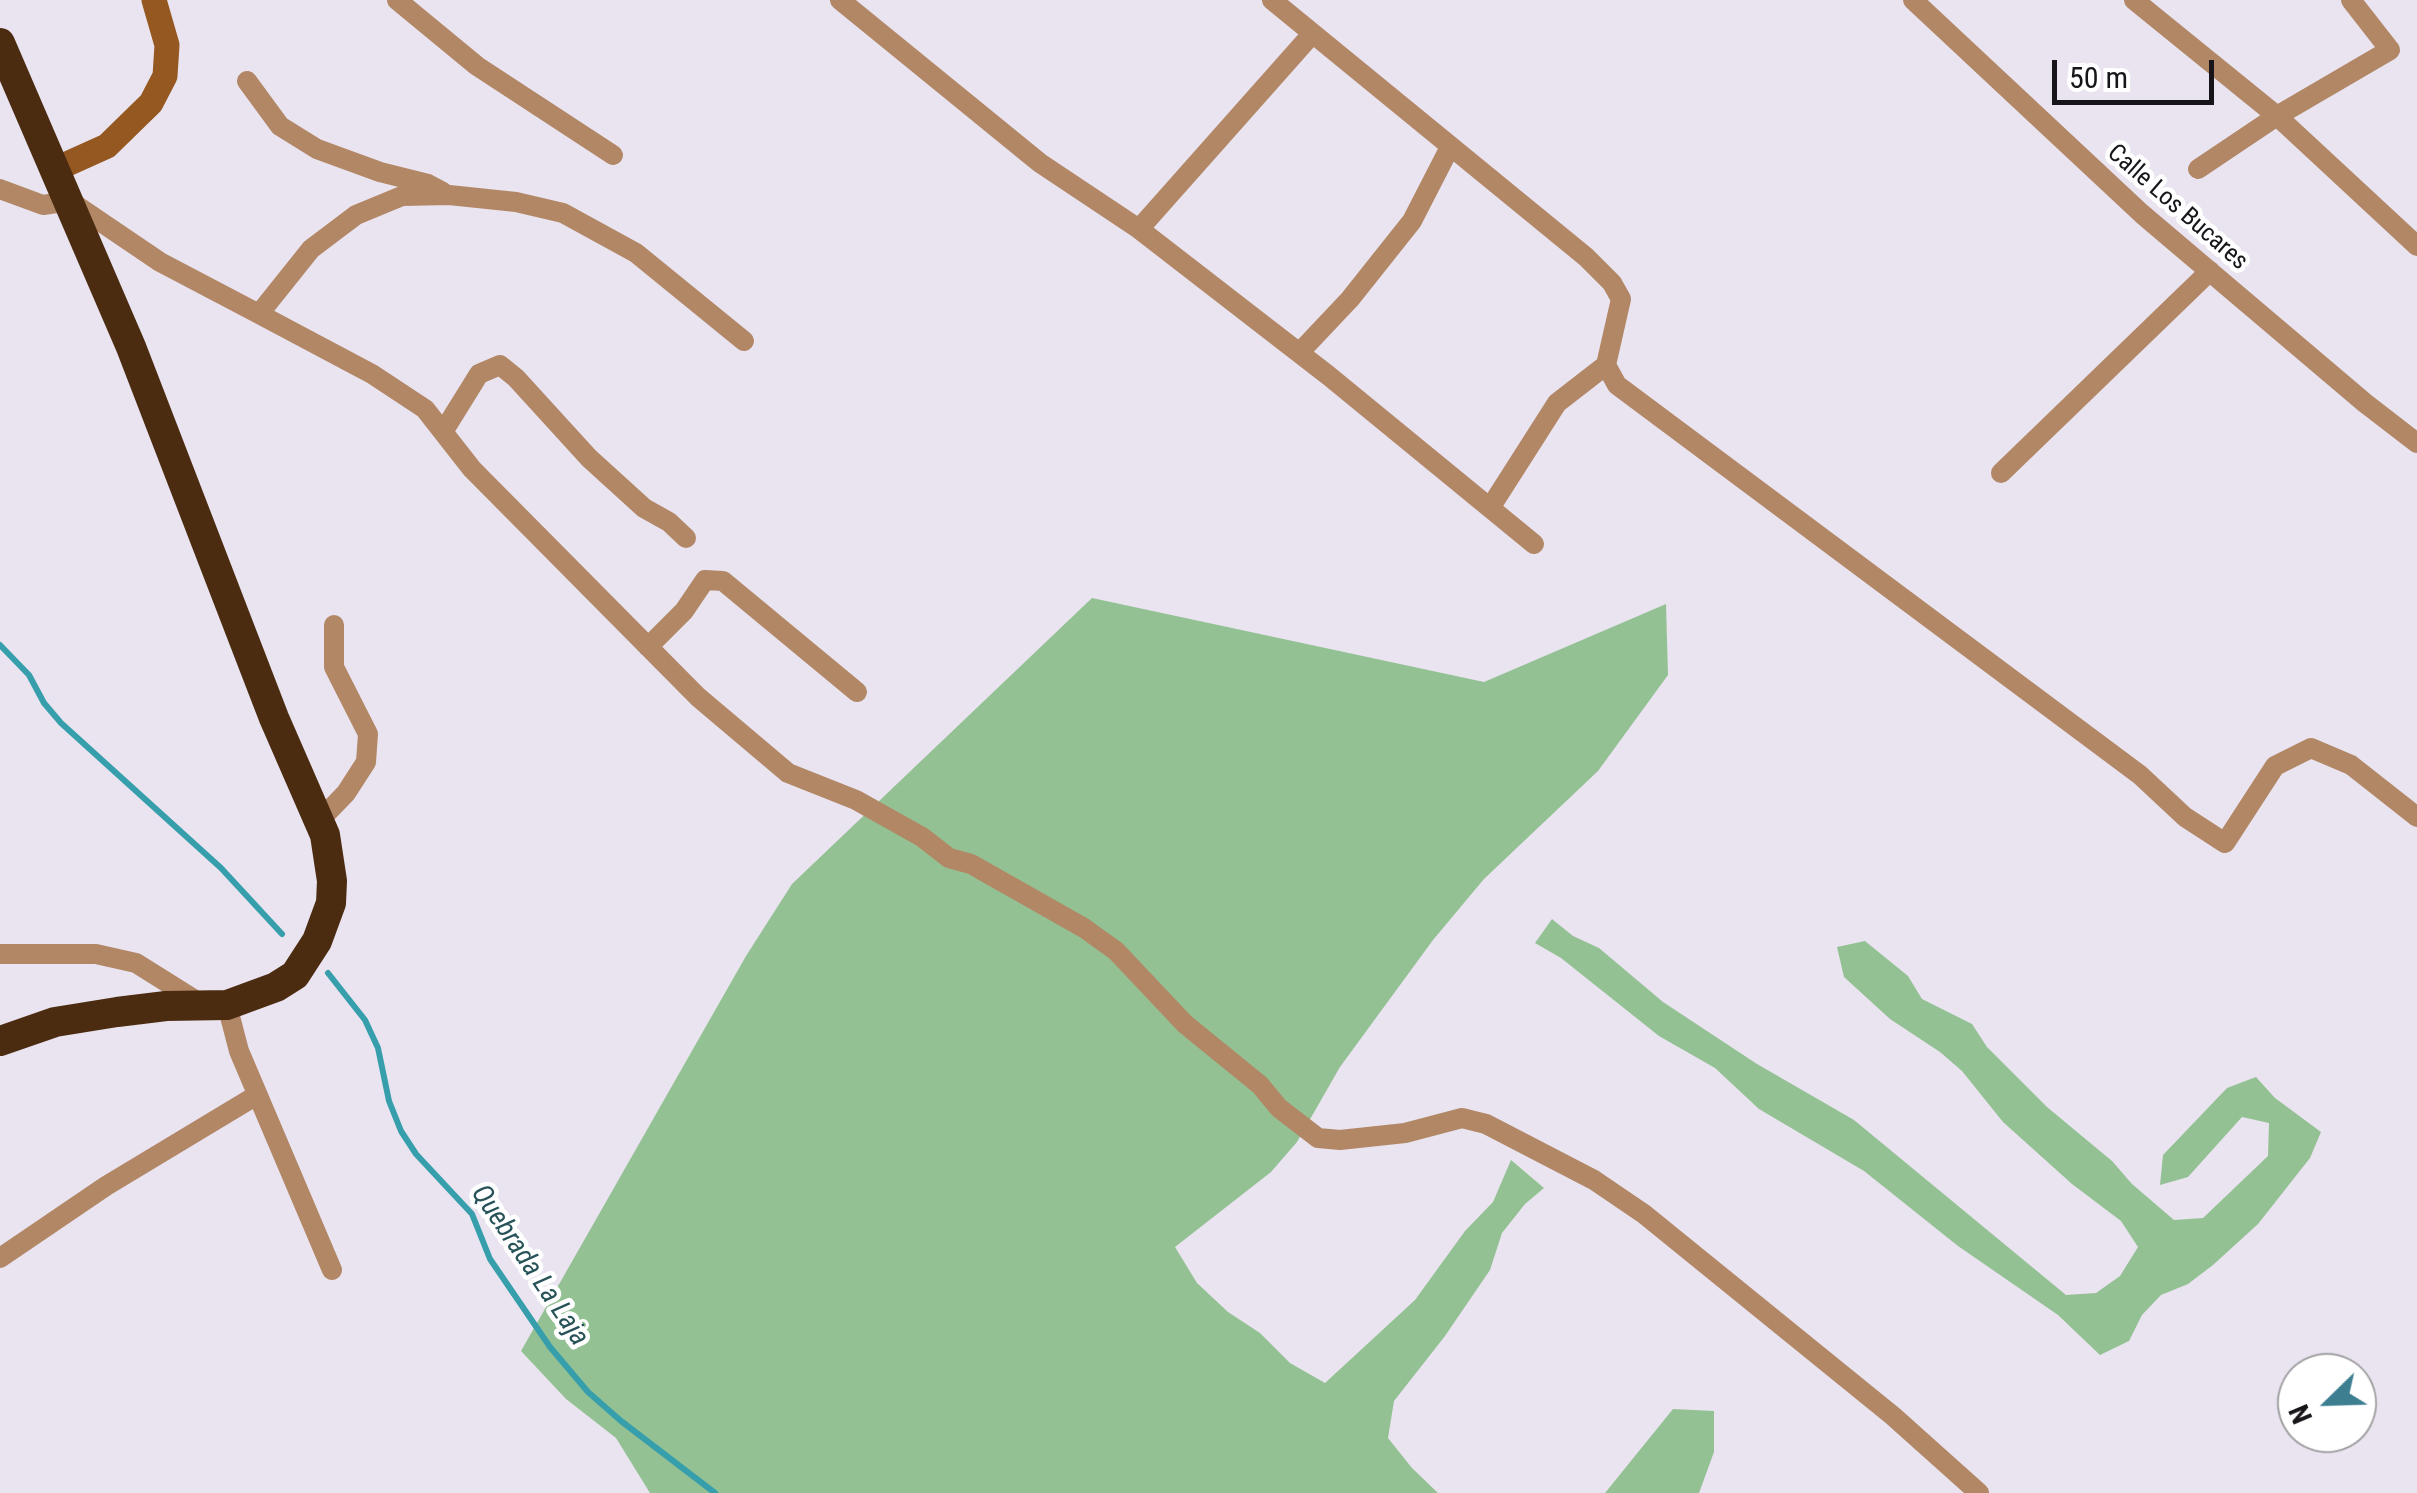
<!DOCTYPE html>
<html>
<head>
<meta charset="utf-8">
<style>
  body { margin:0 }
  #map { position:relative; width:2417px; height:1493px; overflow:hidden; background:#e9e4f0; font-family:"Roboto Condensed",sans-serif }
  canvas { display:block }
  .north { position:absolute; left:2277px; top:1353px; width:100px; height:100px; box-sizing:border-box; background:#fff; border:2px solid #a2a1a3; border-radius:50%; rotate:247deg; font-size:28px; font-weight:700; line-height:40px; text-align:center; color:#171519 }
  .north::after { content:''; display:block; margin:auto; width:35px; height:45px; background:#3d7e91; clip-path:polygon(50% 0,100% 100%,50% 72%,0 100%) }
  .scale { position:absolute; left:2052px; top:60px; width:162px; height:45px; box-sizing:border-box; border:5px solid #171519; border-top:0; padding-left:12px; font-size:30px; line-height:35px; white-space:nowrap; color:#171519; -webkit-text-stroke:8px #fff; paint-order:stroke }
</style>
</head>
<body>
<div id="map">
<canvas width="2417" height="1493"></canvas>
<div class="north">N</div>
<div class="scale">50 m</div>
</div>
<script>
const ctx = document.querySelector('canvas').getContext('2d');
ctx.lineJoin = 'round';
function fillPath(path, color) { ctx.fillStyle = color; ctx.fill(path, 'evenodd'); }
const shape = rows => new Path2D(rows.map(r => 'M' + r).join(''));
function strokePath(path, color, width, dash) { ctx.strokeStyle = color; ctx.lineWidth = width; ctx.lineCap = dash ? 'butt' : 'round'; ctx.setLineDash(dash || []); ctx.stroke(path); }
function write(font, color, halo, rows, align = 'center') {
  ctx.font = font + ' "Roboto Condensed",sans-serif'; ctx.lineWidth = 9; ctx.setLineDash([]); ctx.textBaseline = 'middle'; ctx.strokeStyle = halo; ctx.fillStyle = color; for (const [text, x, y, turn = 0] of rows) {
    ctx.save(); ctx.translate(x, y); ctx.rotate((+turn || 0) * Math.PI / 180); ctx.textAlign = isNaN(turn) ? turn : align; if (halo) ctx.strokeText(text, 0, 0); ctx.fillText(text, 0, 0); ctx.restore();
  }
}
const green = shape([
  [1092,598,1484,682,1666,604,1668,675,1598,771,1484,879,1433,940,1340,1067,1297,1142,1271,1172,1175,1247,1197,1283,1228,1312,1260,1333,1290,1363,1325,1383,1415,1300,1465,1231,1493,1202,1511,1160,1544,1188,1525,1204,1502,1233,1490,1270,1445,1336,1394,1401,1388,1438,1412,1468,1438,1493,650,1493,616,1438,566,1399,521,1351,746,956,792,884],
  [1552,919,1573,936,1599,948,1663,1002,1757,1064,1854,1120,2066,1295,2096,1293,2120,1276,2138,1247,2121,1221,2072,1184,2003,1122,1962,1071,1940,1052,1890,1019,1844,977,1837,947,1865,941,1908,976,1922,999,1972,1024,1987,1047,2047,1107,2112,1161,2132,1184,2174,1220,2203,1218,2268,1156,2269,1123,2242,1117,2188,1177,2160,1185,2163,1155,2227,1088,2256,1077,2275,1098,2321,1132,2310,1158,2258,1224,2213,1265,2188,1284,2161,1295,2142,1315,2129,1341,2100,1355,2058,1315,1958,1246,1864,1171,1759,1109,1715,1068,1659,1036,1561,958,1535,943],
  [1673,1409,1714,1411,1714,1452,1699,1493,1605,1493]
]);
const stream = shape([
  [0,645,29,675,44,703,61,723,221,868,282,934],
  [328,973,365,1020,378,1048,389,1101,401,1131,416,1154,472,1214,490,1259,550,1347,588,1392,621,1421,715,1493]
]);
const street = shape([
  [397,0,477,66,613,155],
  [840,0,1040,163,1139,229,1329,376,1534,544],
  [1272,0,1586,257,1612,283,1621,299,1606,365,1617,385,2140,775,2185,817,2225,843,2275,766,2311,748,2351,765,2417,817],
  [1913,0,2142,214,2365,403,2417,443],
  [2134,0,2277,116,2417,246],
  [247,81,280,126,317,149,380,172,428,184,443,192],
  [2198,169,2277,116,2390,50,2351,0],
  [0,189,43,205,70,201,160,262,259,314,311,249,356,215,402,196,449,195,516,202,563,213,636,253,744,341],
  [1139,229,1312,34],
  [259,314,372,374,425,409,472,469,698,697,788,773,856,800,922,837,949,858,971,864,1084,928,1116,951,1185,1024,1260,1085,1279,1108,1318,1138,1340,1140,1405,1133,1462,1118,1486,1124,1594,1180,1644,1214,1893,1416,1979,1493],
  [1299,353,1350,299,1412,221,1450,147],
  [443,432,479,374,500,365,516,378,589,458,644,508,669,522,686,538],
  [2001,473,2210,271],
  [1490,508,1557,403,1606,365],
  [648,647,684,611,705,580,723,581,857,692],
  [319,821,346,793,366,762,368,734,334,667,334,625],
  [0,954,96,954,136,963,203,1005],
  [227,1005,239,1051,332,1270],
  [0,1258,106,1186,257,1095]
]);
const secondary = shape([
  [56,169,107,146,151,103,165,76,167,45,154,0]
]);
const highway = shape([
  [0,43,131,347,274,718,325,835,332,881,331,903,317,941,295,975,276,987,227,1005,166,1006,117,1012,55,1022,0,1041]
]);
const streetNames = [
  ["Calle Los Bucares",2177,208,41]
];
const waterNames = [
  ["Quebrada La Laja",529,1266,56]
];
fillPath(green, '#94c193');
strokePath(stream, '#379fac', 6);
strokePath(street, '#b28766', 20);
strokePath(secondary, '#955821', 25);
strokePath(highway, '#4c2c11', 30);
write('25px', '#171519', '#fff', streetNames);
write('italic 28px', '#265258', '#fff', waterNames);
</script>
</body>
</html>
